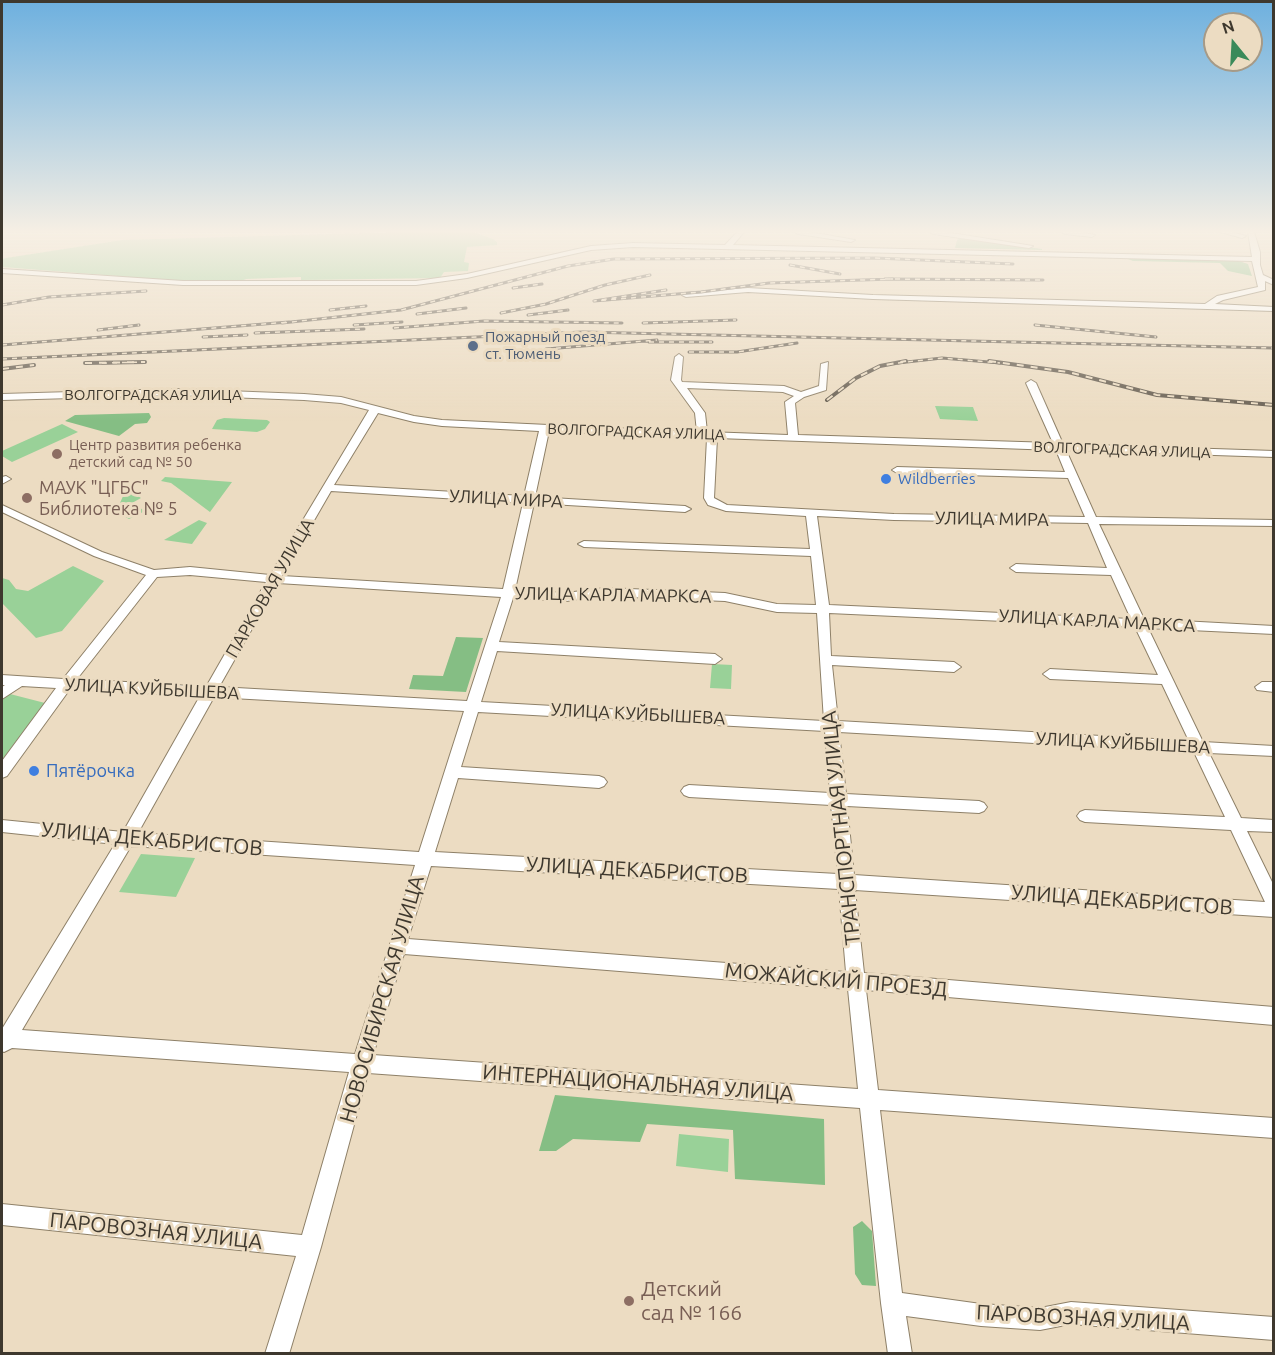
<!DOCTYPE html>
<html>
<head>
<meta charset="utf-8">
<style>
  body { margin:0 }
  #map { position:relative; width:1275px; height:1355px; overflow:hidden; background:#ecdcc2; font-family:Ubuntu,sans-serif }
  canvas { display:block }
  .frame { position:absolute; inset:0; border:3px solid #3e382e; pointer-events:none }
  .north { position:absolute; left:1203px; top:12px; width:60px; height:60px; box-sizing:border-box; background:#ecdcc2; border:2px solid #a69a87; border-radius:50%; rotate:342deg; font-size:16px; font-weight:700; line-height:24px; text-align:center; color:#3e382e }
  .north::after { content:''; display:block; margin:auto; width:21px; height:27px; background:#3a8a5a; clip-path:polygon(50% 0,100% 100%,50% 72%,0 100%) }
</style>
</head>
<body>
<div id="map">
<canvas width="1275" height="1355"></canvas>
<div class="frame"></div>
<div class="north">N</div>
</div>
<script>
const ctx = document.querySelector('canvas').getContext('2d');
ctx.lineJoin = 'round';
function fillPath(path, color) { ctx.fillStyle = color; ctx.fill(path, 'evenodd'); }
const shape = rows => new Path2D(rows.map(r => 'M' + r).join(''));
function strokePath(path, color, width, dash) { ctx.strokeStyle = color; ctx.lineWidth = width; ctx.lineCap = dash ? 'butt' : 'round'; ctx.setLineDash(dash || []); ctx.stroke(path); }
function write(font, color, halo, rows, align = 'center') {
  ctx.font = font + ' Ubuntu,sans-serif'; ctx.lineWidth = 6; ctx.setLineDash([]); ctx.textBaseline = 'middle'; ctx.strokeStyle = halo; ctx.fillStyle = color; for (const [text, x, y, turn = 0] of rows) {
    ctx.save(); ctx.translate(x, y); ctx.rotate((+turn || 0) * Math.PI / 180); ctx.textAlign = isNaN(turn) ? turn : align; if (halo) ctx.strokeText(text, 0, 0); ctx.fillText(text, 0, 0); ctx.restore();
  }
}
const green = shape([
  [400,232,474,232,493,239,497,242,497,245,467,247,464,262,469,263,468,271,444,272,440,278,301,280,301,277,246,279,239,282,181,281,2,267,2,259,6,258,122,240],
  [935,406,973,407,978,421,940,419],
  [224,418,267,420,270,422,265,429,257,432,212,429,217,420],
  [62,424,78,432,12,462,2,456,2,451],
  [165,477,232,482,210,512,171,483,161,481],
  [133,493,141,498,132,503,145,511,129,519,116,512,124,494],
  [199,520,207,523,192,544,164,540],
  [73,566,104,581,62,631,36,638,2,603,2,578,9,580,16,589,28,591],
  [712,664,732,665,731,689,710,688],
  [10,694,45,703,2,760,2,699],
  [141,854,195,858,176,897,119,892],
  [679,1134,729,1139,728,1172,676,1166]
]);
const forest = shape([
  [963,237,1042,249,1042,250,955,248,957,240],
  [1125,258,1239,261,1248,264,1252,276,1228,271,1220,263,1133,261],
  [149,413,151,417,147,423,135,424,119,436,65,421,75,415],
  [456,637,483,638,466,692,409,689,413,675,443,676],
  [555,1095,824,1119,825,1185,735,1179,733,1130,647,1124,640,1142,573,1139,556,1151,539,1151],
  [862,1221,872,1231,876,1286,862,1285,855,1274,853,1227]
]);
const minor = shape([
  [737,232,744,232,733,245,1252,257,1248,232,1254,232,1260,252,1260,265,1263,275,1274,280,1274,285,1265,281,1265,290,1223,300,1215,304,1274,307,1274,311,873,299,748,292,686,297,682,295,686,293,748,288,873,295,1205,304,1217,296,1258,287,1252,261,633,247,591,250,467,278,416,285,183,285,2,273,2,269,183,281,416,281,467,274,591,246,633,243,725,245,737,232],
  [795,232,810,232,855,240,851,242,798,234,795,232],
  [930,232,945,232,1033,246,1029,248,933,234,930,232],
  [1062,232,1081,232,1095,235,1092,237,1065,234,1062,232],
  [1220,232,1232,232,1246,236,1242,238,1220,232],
  [679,354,683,357,681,380,682,382,784,386,801,392,819,386,821,364,828,362,826,390,804,397,795,403,798,435,1053,443,1026,383,1031,380,1036,383,1063,444,1274,451,1274,457,1066,450,1096,517,1274,520,1274,526,1099,524,1144,619,1274,626,1274,634,1148,628,1203,742,1274,746,1274,756,1209,753,1241,818,1274,820,1274,832,1247,831,1274,886,1274,917,855,890,864,973,1274,1007,1274,1025,866,990,878,1090,1274,1118,1274,1138,880,1110,902,1293,981,1304,1040,1308,1071,1302,1274,1317,1274,1340,1071,1324,1040,1330,981,1326,906,1316,912,1354,888,1354,881,1303,860,1108,368,1073,321,1247,289,1354,265,1354,296,1256,2,1225,2,1204,302,1235,349,1072,12,1048,4,1052,2,1051,2,1029,115,844,2,832,2,820,123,832,200,696,70,689,7,776,2,778,2,761,56,688,22,686,2,699,2,687,5,685,2,685,2,675,63,679,146,575,94,556,2,512,2,505,102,552,154,570,190,567,270,575,369,410,341,403,304,400,176,395,2,400,2,394,176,389,304,394,341,397,414,416,442,420,697,432,695,413,671,380,675,357,679,354],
  [687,388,783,392,794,396,785,402,788,435,707,432,705,413,687,388],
  [378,413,414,422,442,426,539,431,524,496,334,485,378,413],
  [549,431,707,438,704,498,708,505,726,511,806,516,810,549,584,541,578,544,584,547,811,556,816,605,777,604,725,593,605,588,566,593,515,590,534,503,685,512,691,509,685,506,535,497,549,431],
  [717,438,1056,450,1065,472,897,467,892,470,897,473,1068,478,1085,517,894,514,727,505,714,498,717,438],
  [331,491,523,503,503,589,282,576,331,491],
  [817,516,894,520,1088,523,1107,568,1016,564,1010,568,1016,572,1111,575,1131,619,829,605,817,516],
  [190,575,266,582,206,687,77,679,157,577,190,575],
  [278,583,501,597,467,701,219,687,278,583],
  [605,596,725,601,777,612,817,613,824,721,481,702,497,651,715,664,722,659,715,654,499,642,513,598,566,601,605,596],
  [829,613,1135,627,1158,675,1050,669,1043,674,1050,679,1162,684,1189,741,838,721,832,665,954,672,961,667,954,662,831,656,829,613],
  [214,697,464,711,419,852,138,833,214,697],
  [478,712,825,731,830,793,689,785,684,787,681,791,684,795,689,797,831,805,838,874,435,852,458,778,599,788,604,786,607,782,604,778,599,776,461,767,478,712],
  [839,732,1194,752,1225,817,1085,810,1080,812,1077,816,1080,820,1085,822,1231,830,1265,902,854,875,847,806,979,813,984,811,987,807,984,803,979,801,846,794,839,732],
  [131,846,415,865,355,1054,22,1030,131,846],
  [431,866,839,889,846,972,408,939,431,866],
  [404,954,848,989,858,1089,373,1055,404,954],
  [6,476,11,479,2,484,2,477,6,476],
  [1262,682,1274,682,1274,692,1257,690,1255,687,1262,682]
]);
const railFar1 = shape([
  [790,265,840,274],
  [885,279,1043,280],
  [513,288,542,284],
  [666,290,594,301,701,292,769,283,893,279],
  [2,305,49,297,146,291],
  [330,310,366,306],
  [501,313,546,304,605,285,650,275],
  [417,314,466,308],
  [528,315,568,310],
  [282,323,401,310,568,266,614,259,875,258,1013,264],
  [643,323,736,320],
  [354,325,402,322],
  [1035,325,1156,337],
  [394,328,484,321,622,323],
  [98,330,139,325],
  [255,333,364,329],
  [203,337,247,335],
  [649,342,712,342],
  [2,345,289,322],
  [546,349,657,340],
  [689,352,737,352,797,343],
  [2,359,583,332,1274,348],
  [102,363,145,362],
  [898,363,942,358,1000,363]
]);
const rail = shape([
  [989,361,1068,372,1157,395,1274,405],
  [85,363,145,362],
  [2,369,34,365],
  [827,400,856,378,880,366,906,361]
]);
const markers = [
  [473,346,6,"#5c6f8a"],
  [57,454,6,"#8d6e63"],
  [886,479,6,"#3f7fe0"],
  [27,498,6,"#8d6e63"],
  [34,771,6,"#3f7fe0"],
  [629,1301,6,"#8d6e63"]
];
const farServicenames = [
  ["Пожарный поезд",485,337],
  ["ст. Тюмень",485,354]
];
const farStreetnames = [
  ["ВОЛГОГРАДСКАЯ УЛИЦА",153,395],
  ["ВОЛГОГРАДСКАЯ УЛИЦА",636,432,2],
  ["ВОЛГОГРАДСКАЯ УЛИЦА",1122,450,2]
];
const farEducationnames = [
  ["Центр развития ребенка",69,445],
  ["детский сад № 50",69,462]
];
const farShopnames = [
  ["Wildberries",898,479]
];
const educationNames = [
  ["МАУК \"ЦГБС\"",39,488],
  ["Библиотека № 5",39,509]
];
const streetNames = [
  ["УЛИЦА МИРА",506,499,3],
  ["УЛИЦА МИРА",992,519,1],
  ["ПАРКОВАЯ УЛИЦА",270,588,-60],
  ["УЛИЦА КАРЛА МАРКСА",613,595,1],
  ["УЛИЦА КАРЛА МАРКСА",1097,621,3],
  ["УЛИЦА КУЙБЫШЕВА",152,689,3],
  ["УЛИЦА КУЙБЫШЕВА",638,714,3],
  ["УЛИЦА КУЙБЫШЕВА",1123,743,3]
];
const shopNames = [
  ["Пятёрочка",46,771]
];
const nearStreetnames = [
  ["ТРАНСПОРТНАЯ УЛИЦА",841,828,-96],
  ["УЛИЦА ДЕКАБРИСТОВ",152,839,5],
  ["УЛИЦА ДЕКАБРИСТОВ",637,870,3],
  ["УЛИЦА ДЕКАБРИСТОВ",1122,900,4],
  ["МОЖАЙСКИЙ ПРОЕЗД",836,980,5],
  ["НОВОСИБИРСКАЯ УЛИЦА",382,999,-74],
  ["ИНТЕРНАЦИОНАЛЬНАЯ УЛИЦА",638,1083,4],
  ["ПАРОВОЗНАЯ УЛИЦА",156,1231,6],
  ["ПАРОВОЗНАЯ УЛИЦА",1083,1318,3]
];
const nearEducationnames = [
  ["Детский",641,1289],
  ["сад № 166",641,1313]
];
fillPath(green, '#99d198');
fillPath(forest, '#85be84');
strokePath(minor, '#8e8068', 2);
fillPath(minor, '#fff');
strokePath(railFar1, '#675e51', 3);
strokePath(rail, '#675e51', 4);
strokePath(railFar1, '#ecdcc2', 1.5, [5]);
strokePath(rail, '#ecdcc2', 2, [7]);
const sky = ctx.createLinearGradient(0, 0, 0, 421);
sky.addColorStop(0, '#6db0df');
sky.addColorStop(0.55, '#f6efe4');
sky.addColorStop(1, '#f6efe400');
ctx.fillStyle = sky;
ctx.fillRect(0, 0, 1275, 421);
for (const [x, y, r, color] of markers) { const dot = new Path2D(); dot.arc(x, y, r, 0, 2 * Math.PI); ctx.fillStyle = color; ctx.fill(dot); strokePath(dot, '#ecdcc2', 2); }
write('15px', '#4e5e75', '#ecdcc2', farServicenames, 'left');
write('15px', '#3e382e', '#ecdcc2', farStreetnames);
write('15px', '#785e54', '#ecdcc2', farEducationnames, 'left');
write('15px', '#366cbe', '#ecdcc2', farShopnames, 'left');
write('18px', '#785e54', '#ecdcc2', educationNames, 'left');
write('18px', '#3e382e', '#ecdcc2', streetNames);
write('18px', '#366cbe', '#ecdcc2', shopNames, 'left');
write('21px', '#3e382e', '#ecdcc2', nearStreetnames);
write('21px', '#785e54', '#ecdcc2', nearEducationnames, 'left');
</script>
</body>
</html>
